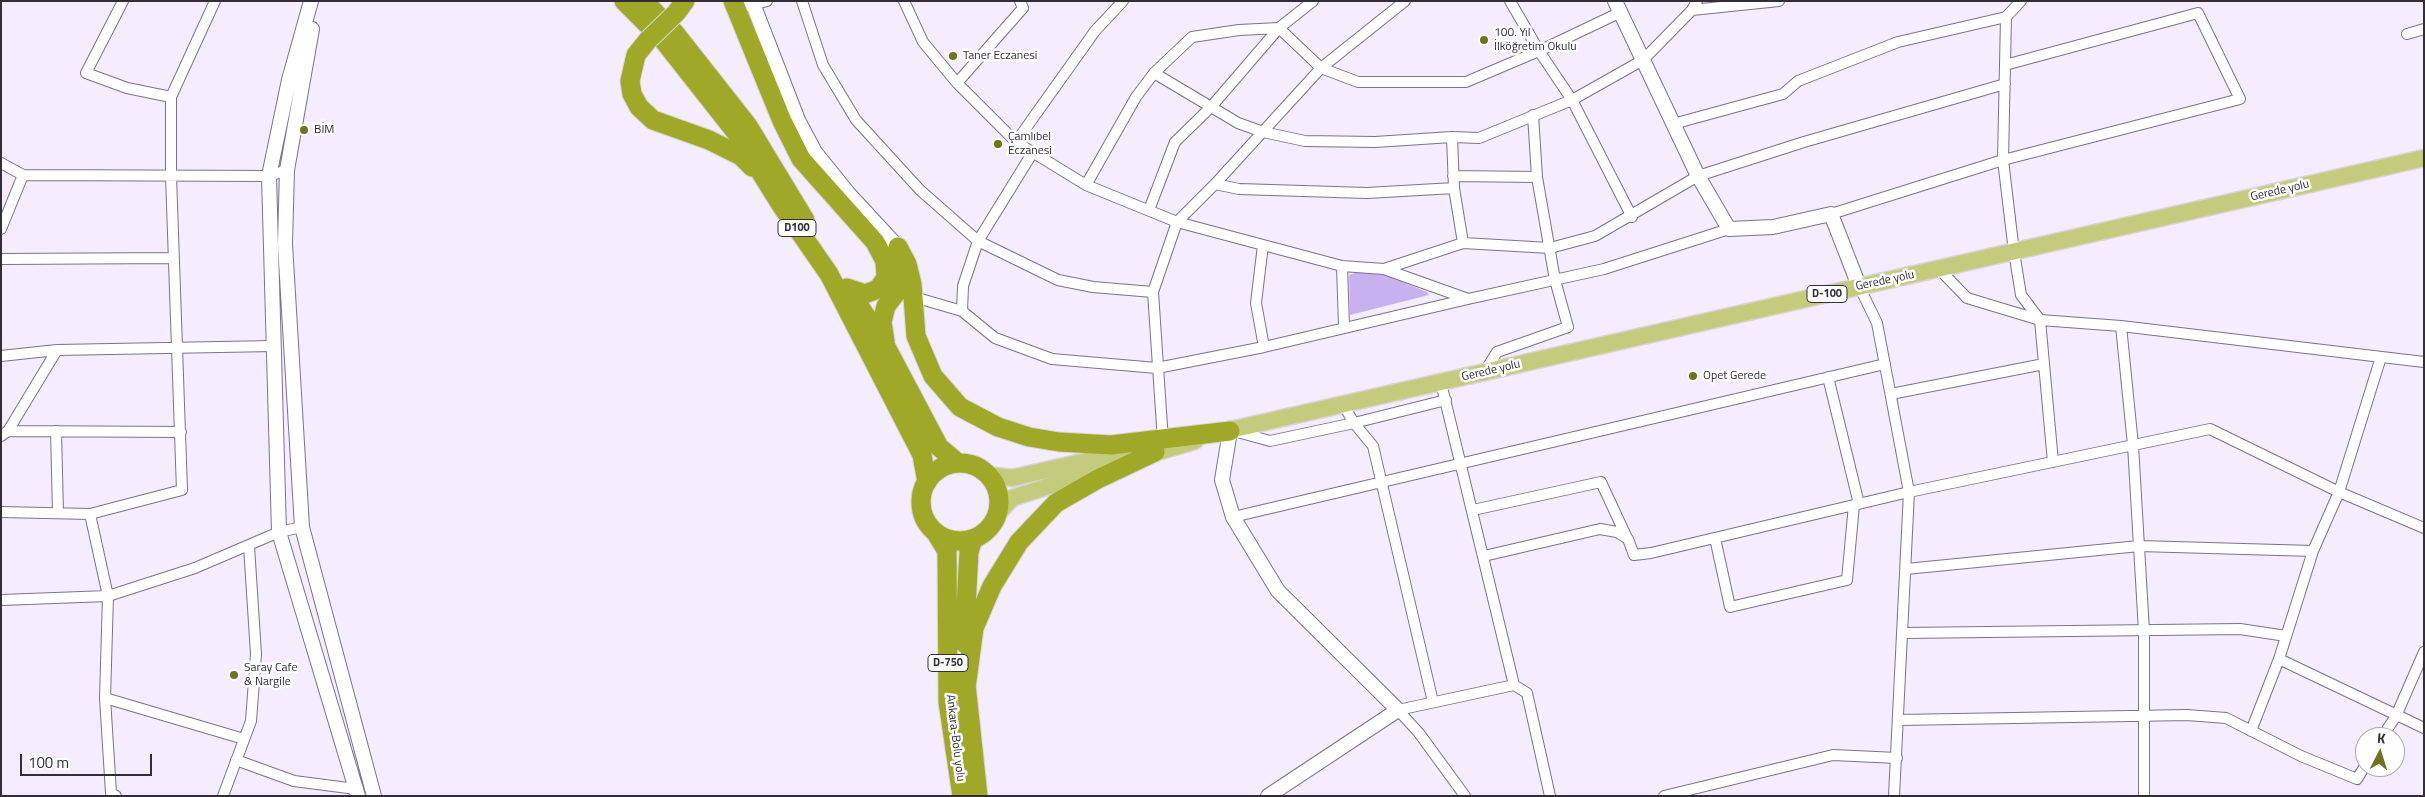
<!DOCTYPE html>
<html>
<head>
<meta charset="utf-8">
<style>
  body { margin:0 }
  #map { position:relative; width:2425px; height:797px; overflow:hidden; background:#f3edfe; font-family:"Titillium Web",sans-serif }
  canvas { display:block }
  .frame { position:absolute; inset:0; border:2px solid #312e38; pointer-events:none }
  .north { position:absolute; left:2355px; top:727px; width:50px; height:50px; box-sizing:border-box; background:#fefefe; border:1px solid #acabaf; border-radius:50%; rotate:5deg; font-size:14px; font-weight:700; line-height:20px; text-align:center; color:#312e38 }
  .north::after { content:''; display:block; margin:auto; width:18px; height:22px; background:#6d741c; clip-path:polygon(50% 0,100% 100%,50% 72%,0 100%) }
  .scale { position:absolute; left:20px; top:754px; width:132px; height:22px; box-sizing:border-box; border:2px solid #312e38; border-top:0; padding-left:6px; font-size:15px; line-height:18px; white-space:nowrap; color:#312e38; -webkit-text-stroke:4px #fefefe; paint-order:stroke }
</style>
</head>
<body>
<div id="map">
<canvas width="2425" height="797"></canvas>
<div class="frame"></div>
<div class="north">K</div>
<div class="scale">100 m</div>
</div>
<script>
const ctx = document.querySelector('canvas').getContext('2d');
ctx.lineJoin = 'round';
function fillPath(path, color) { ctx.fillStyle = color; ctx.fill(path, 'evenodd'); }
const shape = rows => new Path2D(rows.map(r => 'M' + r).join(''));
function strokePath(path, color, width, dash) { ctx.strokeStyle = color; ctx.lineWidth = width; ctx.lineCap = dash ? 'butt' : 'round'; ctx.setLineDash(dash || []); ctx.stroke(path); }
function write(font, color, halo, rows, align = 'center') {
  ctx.font = font + ' "Titillium Web",sans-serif'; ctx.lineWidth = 5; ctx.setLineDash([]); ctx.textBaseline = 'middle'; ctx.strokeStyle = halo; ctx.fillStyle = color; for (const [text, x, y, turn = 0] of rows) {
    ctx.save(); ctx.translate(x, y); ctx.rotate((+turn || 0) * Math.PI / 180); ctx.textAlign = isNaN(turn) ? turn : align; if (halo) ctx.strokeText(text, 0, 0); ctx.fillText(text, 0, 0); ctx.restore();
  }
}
const green = shape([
  [1358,272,1380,273,1427,292,1429,295,1350,315,1349,275]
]);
const street = shape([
  [123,1,86,73,127,88,171,97],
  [802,1,823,65,856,120,920,190,978,241,1058,280,1093,287,1153,292],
  [904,1,923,42,957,83,1016,142,1086,185,1177,222,1342,266,1384,269,1463,243,1550,248,1595,236,1698,176,1804,142,2005,84],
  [1510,1,1539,51,1572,100,1632,217],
  [737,9,767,1],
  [1692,10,1779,1],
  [2006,17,2021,1],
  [2407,34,2424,29],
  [1154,73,1238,123,1263,132,1305,141,1375,142,1452,137,1479,138,1572,100,1643,60,1692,10,1697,1],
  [957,83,1023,8,1020,1],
  [1673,124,1783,94,1798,81,1898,42,2006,17,2003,160,2014,252,2021,295,2040,320,2053,462],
  [1452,137,1454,188,1463,243],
  [1016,142,1095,31,1123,1],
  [1,163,23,175,269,176,287,170],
  [1453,176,1537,177],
  [1215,184,1239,189,1367,193,1454,188],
  [1086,185,1136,97,1154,73,1192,37,1239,30,1279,28,1321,68,1358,82,1466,82,1539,51,1621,12],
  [1149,210,1175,142,1211,107,1279,28,1313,1],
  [1831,214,2003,160,2240,99,2198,13,2005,65],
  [1,229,23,175],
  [1263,245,1256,303,1264,347],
  [1,259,174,258],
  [1342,266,1344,327],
  [1384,269,1468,299],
  [1939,269,1967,298,2040,320,2121,326,2424,362],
  [1859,286,1877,323,1909,492,1894,796],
  [914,297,962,311,995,338,1052,359,1157,368,1264,347,1468,299,1604,269,1729,229],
  [962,311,963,286,978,241,1033,152],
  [2121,326,2133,445,2144,631,2144,796],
  [1,356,57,350,274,346],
  [2381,357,2339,492,2313,551,2279,659,2424,728],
  [1484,373,1497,352,1568,327,1555,280,1537,177,1533,115],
  [1828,377,1859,504],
  [1441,383,1514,685,1527,693,1550,796],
  [1891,394,2044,364],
  [1344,406,1354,423,1373,446,1433,702],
  [8,431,181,432],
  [56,431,58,513],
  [1234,431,1270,441,1354,423,1446,400],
  [1,436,8,431,57,350],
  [1163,441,1153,292,1177,222,1215,184,1321,68,1405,1],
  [1473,510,1601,482,1627,538],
  [1,512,90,514,182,490,171,176,171,97,215,1],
  [90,514,108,596,105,698,111,793,116,796],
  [1233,517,1885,364],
  [1715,538,1730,607,1847,580,1854,505],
  [1484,556,1600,529,1617,532,1628,539,1634,555,1651,553,1909,492,2210,429,2339,492,2424,528],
  [1906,569,2139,546,2313,551],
  [1,600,108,596,195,568,279,532,302,527],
  [1903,633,2240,629,2286,636],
  [105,698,244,739],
  [1899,720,2187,715,2226,718,2301,756,2357,779,2365,766],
  [2251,731,2279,659],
  [2382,737,2396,716,2424,652],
  [236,760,294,781,356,789],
  [223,796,251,721,256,654,249,546],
  [1465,796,1419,733,1398,710,1514,685],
  [1664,796,1833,755,1897,758]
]);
const secondary = shape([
  [311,1,289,80,269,176,279,532,358,796],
  [752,1,798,120,815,152,848,193,898,247],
  [1615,1,1698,176,1729,229,1773,227,1831,214,1859,286],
  [312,29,287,170,285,244,302,527,374,796],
  [1230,431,1222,480,1233,517,1278,591,1398,710,1268,796]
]);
const primary = shape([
  [1217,433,2424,158],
  [1144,456,1195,441],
  [988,475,1012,478,1139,449],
  [998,513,1012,498,1111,466]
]);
const highway = shape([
  [624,1,664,41,735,131,781,205,829,274,922,455,927,482],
  [644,1,674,32,748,126,805,220],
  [733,1,782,121,801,159,875,242,885,261,886,278,878,289,865,294,847,288],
  [676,13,685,1],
  [648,40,636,55,630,81,632,94,639,107,653,120,709,140,741,156,752,167],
  [898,247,907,264,912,284,916,336,933,376,960,407,998,427,1029,437,1059,442,1111,445,1230,431],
  [850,292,885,345,939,447,958,463],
  [885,341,882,322,886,306,896,293,899,261],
  '921 502a39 39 0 1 1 78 0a39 39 0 1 1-78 0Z',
  [936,533,947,551,948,702,962,796],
  [964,643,969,552,973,539],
  [965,675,978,796],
  [966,688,974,628,992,586,1019,542,1056,503,1098,479,1155,452]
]);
const highwayBridge = shape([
  [648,40,676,13]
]);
const markers = [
  [1484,40,5,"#6d741c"],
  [953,56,5,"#6d741c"],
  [304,130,5,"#6d741c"],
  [998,144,5,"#6d741c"],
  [1693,376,5,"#6d741c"],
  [234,675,5,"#6d741c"]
];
const shields = [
  [797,228,38],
  [1827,294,40],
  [948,663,40]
];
const shieldNames = [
  ["D100",797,228],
  ["D-100",1827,294],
  ["D-750",948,663]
];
const poiNames = [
  ["100. Yıl",1494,33],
  ["İlköğretim Okulu",1494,47],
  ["Taner Eczanesi",963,56],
  ["BİM",314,130],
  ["Çamlıbel",1008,137],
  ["Eczanesi",1008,151],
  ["Opet Gerede",1703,376],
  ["Saray Cafe",244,668],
  ["& Nargile",244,682]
];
const streetNames = [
  ["Gerede yolu",2280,191,-13],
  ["Gerede yolu",1885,281,-12],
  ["Gerede yolu",1491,371,-13],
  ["Ankara-Bolu yolu",955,738,83]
];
fillPath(green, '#c7b2ef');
strokePath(street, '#7b728b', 12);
strokePath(secondary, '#7b728b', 16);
strokePath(primary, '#d6d5d7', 19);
strokePath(highway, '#d6d5d7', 21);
strokePath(street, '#fff', 10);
strokePath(secondary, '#fff', 14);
strokePath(primary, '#c5cb7d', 16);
strokePath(highway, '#9fa927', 19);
strokePath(highwayBridge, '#d6d5d7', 21, []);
strokePath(highwayBridge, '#9fa927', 19);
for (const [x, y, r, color] of markers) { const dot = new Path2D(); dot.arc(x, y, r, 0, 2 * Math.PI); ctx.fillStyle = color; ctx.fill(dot); strokePath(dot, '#fefefe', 2); }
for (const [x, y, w] of shields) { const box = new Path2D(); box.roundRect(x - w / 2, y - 8.5, w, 17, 4); ctx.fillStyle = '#fefefe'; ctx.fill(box); strokePath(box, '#312e38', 1); }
write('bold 11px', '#312e38', null, shieldNames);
write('12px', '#312e38', '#fefefe', poiNames, 'left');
write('12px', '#312e38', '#fefefe', streetNames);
</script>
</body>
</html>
